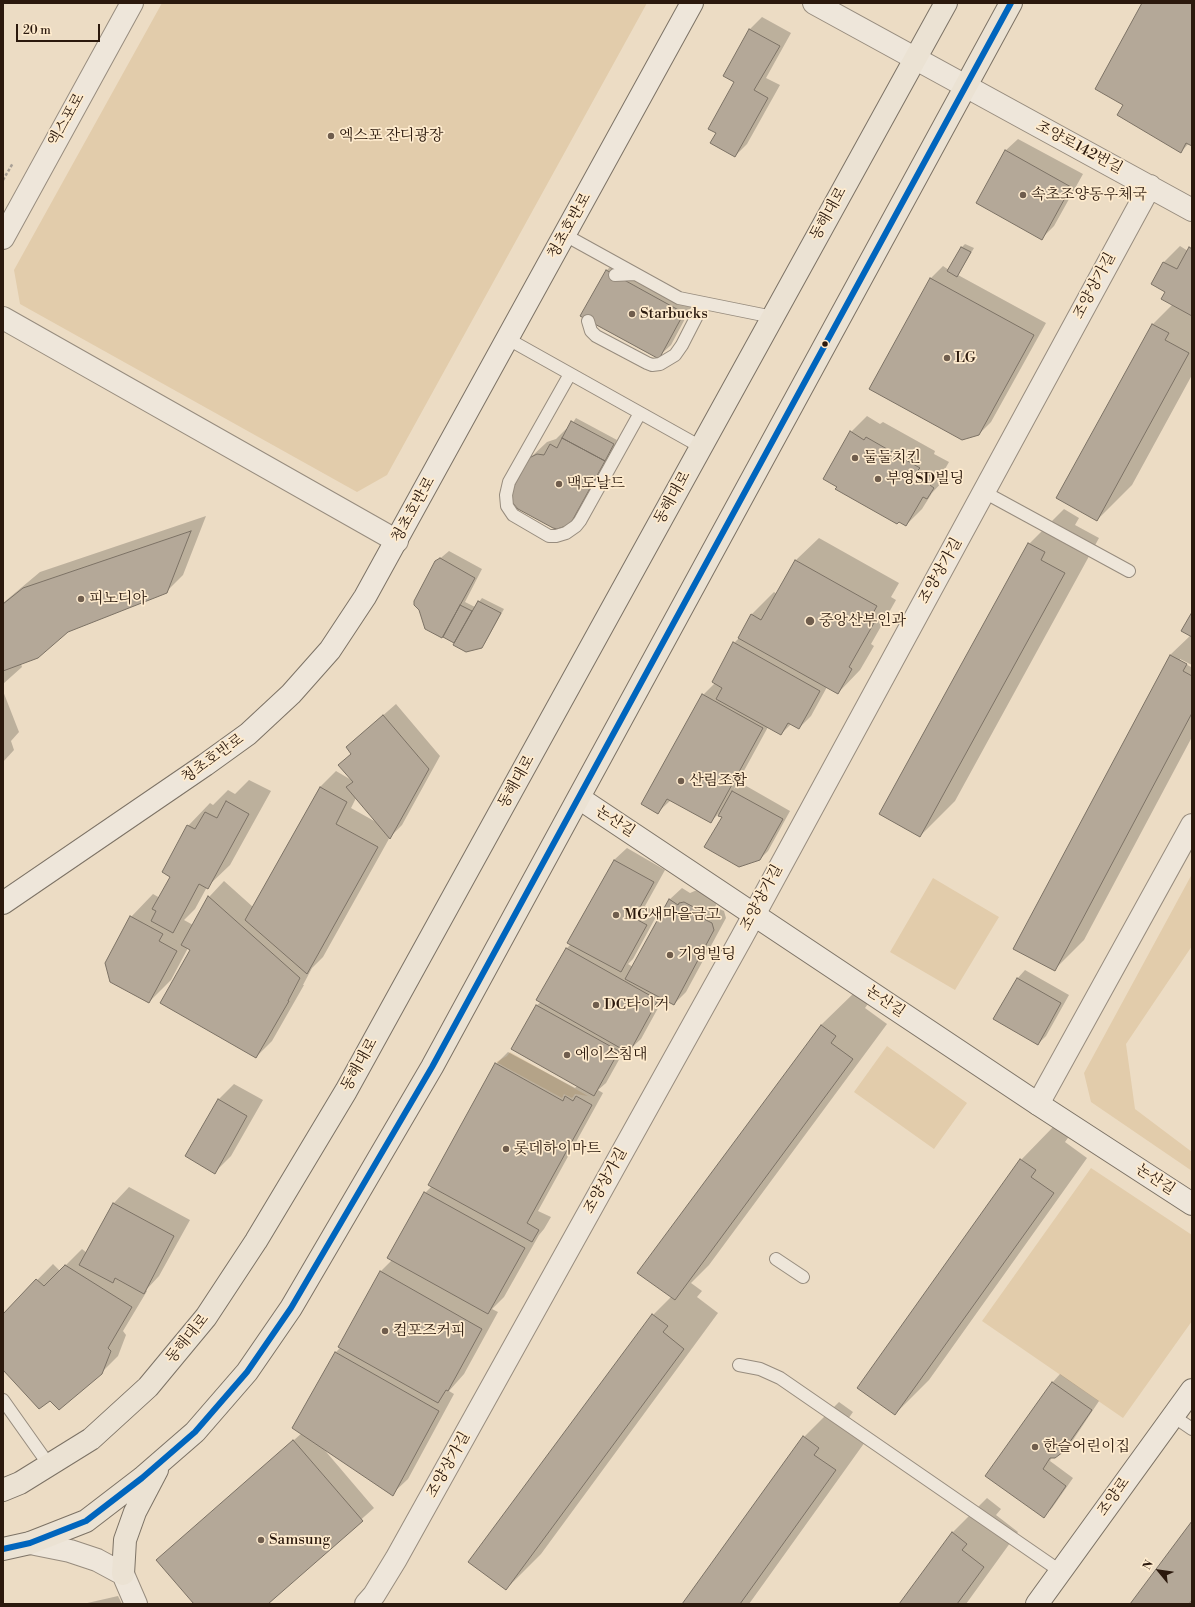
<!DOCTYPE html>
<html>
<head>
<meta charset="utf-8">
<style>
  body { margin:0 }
  #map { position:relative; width:1195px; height:1607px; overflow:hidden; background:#ecdcc4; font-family:"Libre Bodoni",serif }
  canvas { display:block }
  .frame { position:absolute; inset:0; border:4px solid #2b190d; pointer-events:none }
  .north { position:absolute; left:1139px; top:1551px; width:40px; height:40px; -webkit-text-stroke:3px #feebce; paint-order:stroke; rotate:299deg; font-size:11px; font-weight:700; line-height:16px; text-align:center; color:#2b190d }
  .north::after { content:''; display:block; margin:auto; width:14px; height:18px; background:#2b190d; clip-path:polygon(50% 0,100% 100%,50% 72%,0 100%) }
  .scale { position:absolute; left:16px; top:24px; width:84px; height:18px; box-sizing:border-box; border:2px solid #2b190d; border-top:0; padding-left:5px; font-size:12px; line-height:14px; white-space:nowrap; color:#2b190d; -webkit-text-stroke:3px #feebce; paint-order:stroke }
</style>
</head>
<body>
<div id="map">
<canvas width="1195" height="1607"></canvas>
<div class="frame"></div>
<div class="north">N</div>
<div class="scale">20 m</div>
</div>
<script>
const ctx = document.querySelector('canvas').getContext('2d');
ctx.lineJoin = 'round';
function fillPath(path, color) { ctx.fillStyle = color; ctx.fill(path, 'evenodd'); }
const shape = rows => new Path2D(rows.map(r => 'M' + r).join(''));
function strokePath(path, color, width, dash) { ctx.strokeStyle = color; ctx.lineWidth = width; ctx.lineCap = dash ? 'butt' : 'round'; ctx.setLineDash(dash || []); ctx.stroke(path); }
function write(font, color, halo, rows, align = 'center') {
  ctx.font = font + ' "Libre Bodoni","Noto Serif KR",serif'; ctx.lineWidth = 3.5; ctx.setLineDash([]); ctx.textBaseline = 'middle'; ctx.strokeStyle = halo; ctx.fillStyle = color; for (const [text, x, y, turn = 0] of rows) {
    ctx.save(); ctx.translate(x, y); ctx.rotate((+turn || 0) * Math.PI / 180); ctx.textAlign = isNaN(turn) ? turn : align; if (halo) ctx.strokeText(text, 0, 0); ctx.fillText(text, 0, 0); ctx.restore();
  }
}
const green = shape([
  [162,3,647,3,387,475,357,492,20,304,14,270],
  [1192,874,1192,946,1126,1044,1135,1109,1192,1152,1192,1171,1091,1102,1084,1073],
  [933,878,999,917,955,990,890,952],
  [887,1046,967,1103,934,1149,854,1092],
  [510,1052,588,1096,575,1094,572,1098,564,1094,562,1098,496,1062,507,1056],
  [1091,1168,1192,1235,1192,1321,1123,1418,982,1321]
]);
const shadow = shape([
  [1143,3,1192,3,1192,145,1189,143,1181,152,1124,104],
  [762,17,791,33,766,78,780,85,747,144,735,156,735,82,724,75,750,29],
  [1018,139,1083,174,1054,226,1042,238,1005,151],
  [965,244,974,248,958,275,1046,323,991,422,979,434,870,389,931,278,943,266,949,270,962,247],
  [1192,245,1192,375,1132,485,1097,520,1058,498,1153,324,1173,304,1166,291,1153,284,1164,262,1180,246,1188,251],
  [618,259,695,300,671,345,658,357,606,271],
  [867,416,880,424,883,422,935,451,934,454,949,462,945,469,949,472,943,481,932,493,922,509,906,525,851,432],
  [576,418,617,440,616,442,620,445,584,508,568,524,530,458,547,442,556,439,566,429,568,430],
  [1064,509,1079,518,1075,525,1099,538,955,801,920,836,1029,544],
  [206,516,183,575,166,592,68,631,21,664,22,667,3,684,3,603,40,572],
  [819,538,899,583,891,597,896,600,871,644,874,646,860,670,838,693,827,687,811,716,799,728,791,724,781,734,768,727,734,789,741,783,790,811,768,851,759,860,723,817,718,814,711,822,671,800,658,812,703,695,715,683,734,643,740,637,751,615,774,592,777,594,796,560],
  [449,551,482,569,465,602,475,607,482,598,504,609,485,643,481,647,456,643,443,636,442,637,436,562],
  [1192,614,1192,737,1084,940,1054,970,1014,949,1170,655,1191,635],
  [1180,659,1192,665,1191,667,1180,661],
  [3,691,19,732,11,741,14,750,3,762],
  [396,704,440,756,402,825,390,837,323,957,312,968,303,985,304,985,272,1041,256,1057,191,949,188,948,171,980,149,1002,131,917,153,894,160,898,172,876,188,826,210,803,213,805,228,790,235,794,249,780,271,791,230,865,207,887,195,909,184,920,193,925,209,897,224,881,253,907,320,787,336,771,353,781,340,765,352,753,347,747],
  [356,798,376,822,351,808],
  [627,848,665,870,645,906,658,913,633,959,628,964,633,967,669,900,682,888,690,893,697,890,715,900,717,903,715,907,724,911,726,918,686,992,674,1004,663,999,641,1039,628,1051,625,1049,606,1083,598,1090,603,1093,538,1211,551,1217,544,1229,539,1235,504,1297,492,1309,498,1312,464,1374,449,1391,454,1394,408,1479,392,1494,322,1447,374,1508,266,1604,195,1604,157,1560,302,1433,294,1427,336,1352,340,1348,381,1271,392,1260,425,1193,432,1186,496,1064,508,1052,575,1088,577,1086,512,1049,537,1005,541,1002,566,949,571,944,614,860],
  [1025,970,1069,995,1046,1036,1038,1044,1017,979],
  [856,991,870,1001,865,1008,887,1024,709,1265,691,1283,702,1291,697,1297,718,1313,541,1554,506,1589,653,1315,671,1297,821,1025],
  [234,1084,263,1100,231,1156,215,1172,218,1100],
  [1055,1125,1070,1135,1065,1142,1087,1158,929,1380,895,1414,859,1388,1021,1160],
  [129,1187,190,1220,159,1276,146,1290,147,1291,123,1331,126,1335,118,1356,101,1373,51,1399,3,1368,3,1315,53,1264,60,1271,82,1249,87,1253,114,1203],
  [1060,1374,1099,1401,1071,1443,1059,1455,1052,1457,1050,1461,1073,1478,1052,1508,1044,1516,986,1476,1052,1383],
  [839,1402,853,1412,848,1419,870,1435,749,1604,684,1604,804,1437],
  [987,1498,1001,1509,996,1515,1018,1532,966,1604,900,1604,952,1533],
  [118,1596,122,1604,83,1604]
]);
const building = shape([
  [1142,3,1192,3,1192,146,1186,143,1181,153,1117,115,1123,105,1095,89,1142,3],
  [749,29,780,46,754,90,768,98,735,157,710,143,716,133,708,129,734,82,723,76,749,29],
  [1005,150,1071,187,1042,240,976,203,1005,150],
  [961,247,971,252,957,277,947,271,961,247],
  [1189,247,1192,249,1192,316,1161,299,1165,292,1151,284,1163,262,1177,269,1189,247],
  [606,270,684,313,659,359,580,316,606,270],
  [930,278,1034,335,979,435,962,440,869,389,930,278],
  [1152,324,1169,333,1165,340,1189,353,1097,521,1056,498,1152,324],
  [571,421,614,444,605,461,562,438,571,421],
  [850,431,864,440,866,437,920,468,918,470,934,478,930,485,934,488,927,499,923,497,906,526,899,522,897,524,835,489,837,487,823,479,850,431],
  [562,438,605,461,572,521,569,525,557,529,553,528,518,509,512,502,511,492,529,458,537,454,544,455,550,444,557,448,562,438],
  [191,531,167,593,68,632,38,658,3,671,3,604,23,588,191,531],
  [1028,543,1045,552,1041,560,1065,573,920,837,879,814,1028,543],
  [440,558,475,578,442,638,425,629,419,610,414,605,414,601,435,561,440,558],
  [795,560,877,606,869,620,874,623,849,667,852,669,838,694,738,638,751,614,761,620,795,560],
  [478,601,501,613,482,648,466,652,453,645,478,601],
  [460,605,472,611,454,643,443,637,460,605],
  [1192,612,1192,637,1181,631,1192,612],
  [733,642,820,691,799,729,788,723,781,735,716,699,722,688,712,682,733,642],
  [1170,655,1187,664,1183,671,1192,676,1192,713,1055,971,1013,949,1170,655],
  [702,694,763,728,711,823,667,799,658,814,641,804,702,694],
  [383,715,429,769,390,839,346,787,353,782,338,765,351,754,346,747,383,715],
  [320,787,347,802,336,824,378,847,307,974,245,920,320,787],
  [732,791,783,819,760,860,739,867,704,847,722,817,718,816,732,791],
  [226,801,249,814,208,889,199,884,173,933,151,921,156,911,152,909,170,877,162,872,187,825,195,829,205,812,217,818,226,801],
  [614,860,654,882,634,918,647,925,621,972,567,943,614,860],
  [208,896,300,978,288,1001,289,1001,256,1058,160,1003,190,950,181,945,208,896],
  [669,899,678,905,679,903,684,902,703,912,706,915,704,919,712,923,714,930,674,1005,625,979,669,899],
  [130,916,163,934,159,941,177,951,149,1003,110,982,105,963,130,916],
  [566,948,658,1000,629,1053,536,1000,566,948],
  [1017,978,1061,1003,1038,1045,993,1019,1017,978],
  [536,1005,619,1051,594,1096,511,1049,536,1005],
  [821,1025,836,1036,831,1043,853,1059,675,1300,637,1273,821,1025],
  [495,1063,563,1101,565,1096,573,1101,576,1096,592,1105,527,1223,539,1230,532,1242,428,1185,495,1063],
  [218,1099,247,1116,215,1174,185,1156,218,1099],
  [1020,1159,1036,1170,1031,1177,1054,1193,895,1415,857,1388,1020,1159],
  [424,1192,525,1248,488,1314,387,1258,424,1192],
  [113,1203,174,1236,144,1294,115,1278,113,1283,79,1265,113,1203],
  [65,1265,132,1307,108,1348,111,1351,102,1374,59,1410,50,1401,39,1409,3,1370,3,1314,36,1279,44,1286,65,1265],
  [380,1271,482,1329,448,1391,446,1390,438,1403,338,1347,380,1271],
  [652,1314,668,1326,663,1332,684,1349,506,1590,468,1562,652,1314],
  [335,1352,439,1411,393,1496,292,1428,335,1352],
  [1052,1382,1092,1410,1067,1446,1064,1444,1063,1452,1055,1458,1050,1458,1043,1469,1066,1486,1044,1518,985,1476,1052,1382],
  [803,1436,819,1448,814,1455,836,1470,740,1604,682,1604,803,1436],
  [293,1440,363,1521,268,1604,194,1604,156,1560,293,1440],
  [1192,1521,1192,1600,1189,1604,1130,1604,1192,1521],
  [952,1532,967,1544,962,1550,984,1567,957,1604,899,1604,952,1532]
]);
const path = shape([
  [3,180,13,163]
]);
const lane = shape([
  [565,235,679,298,773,317],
  [615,275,635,274],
  [588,321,591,331,596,336,647,363,652,365,660,364,675,355,682,345,703,304],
  [508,339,701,447],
  [570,374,509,482,506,495,507,506,513,515,549,536,556,536,566,533,576,526,580,521,640,413],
  [984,492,1129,571],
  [776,1259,803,1277],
  [739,1365,760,1369,780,1378,1060,1571],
  [3,1400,49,1465],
  [1173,1416,1192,1429]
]);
const street = shape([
  [814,3,1192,210],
  [3,238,132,3],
  [3,318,397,541],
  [1038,1104,1192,825],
  [30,1543,70,1551,97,1560,123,1574,136,1604],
  [366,1604,374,1595,396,1559,742,937,1150,186]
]);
const secondary = shape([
  [579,798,1038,1104,1192,1204],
  [3,903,205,765,248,734,291,694,330,650,365,597,692,3],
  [1037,1604,1192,1390]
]);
const primary = shape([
  [3,1490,20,1483,91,1439,148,1387,206,1317,256,1241,346,1091,946,3],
  [3,1549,30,1543,86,1521,142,1478,195,1432,247,1372,291,1308,432,1067,1011,3],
  [123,1574,125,1540,135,1512,157,1470]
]);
const bus1 = shape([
  [3,1549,30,1543,86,1521,142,1478,195,1432,247,1372,291,1308,432,1067,1011,3]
]);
const markers = [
  [331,136,4,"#6f5d4d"],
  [1023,195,4,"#6f5d4d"],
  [632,314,4,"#6f5d4d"],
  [825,344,3.5,"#2b190d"],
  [947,358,4,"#6f5d4d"],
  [855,458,4,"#6f5d4d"],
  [878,479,4,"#6f5d4d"],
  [559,484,4,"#6f5d4d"],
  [81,599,4,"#6f5d4d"],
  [810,621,5,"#6f5d4d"],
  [681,781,4,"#6f5d4d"],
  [616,915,4,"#6f5d4d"],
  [670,955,4,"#6f5d4d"],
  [596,1005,4,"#6f5d4d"],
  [567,1055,4,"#6f5d4d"],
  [506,1149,4,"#6f5d4d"],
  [385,1331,4,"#6f5d4d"],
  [1035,1447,4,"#6f5d4d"],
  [261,1540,4,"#6f5d4d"]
];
const streetNames = [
  ["엑스포로",67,120,-61],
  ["조양로142번길",1079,148,28],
  ["동해대로",829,214,-61],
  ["청초호반로",570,226,-61],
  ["조양상가길",1095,286,-62],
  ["동해대로",673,498,-61],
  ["청초호반로",414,510,-61],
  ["조양상가길",941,571,-61],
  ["청초호반로",213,759,-36],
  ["동해대로",517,782,-61],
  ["논산길",615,822,33],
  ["조양상가길",762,898,-62],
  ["논산길",885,1002,34],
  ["동해대로",360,1065,-61],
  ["논산길",1155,1180,33],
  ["조양상가길",606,1181,-61],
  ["동해대로",188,1339,-51],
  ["조양상가길",449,1465,-61],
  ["조양로",1114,1497,-54]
];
const poiNames = [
  ["엑스포 잔디광장",339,136],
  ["속초조양동우체국",1031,195],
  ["Starbucks",640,314],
  ["LG",955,358],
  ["둘둘치킨",863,458],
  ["부영SD빌딩",886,479],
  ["맥도날드",567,484],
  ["피노디아",89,599],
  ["중앙산부인과",819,621],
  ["산림조합",689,781],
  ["MG새마을금고",624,915],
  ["기영빌딩",678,955],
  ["DC타이거",604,1005],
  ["에이스침대",575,1055],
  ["롯데하이마트",514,1149],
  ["컴포즈커피",393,1331],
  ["한슬어린이집",1043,1447],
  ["Samsung",269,1540]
];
fillPath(green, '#e2ccab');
fillPath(shadow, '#0003');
fillPath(building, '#b4a898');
strokePath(building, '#7c7265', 1);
strokePath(lane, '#978c7e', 14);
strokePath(street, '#978c7e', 24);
strokePath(secondary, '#7c7265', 24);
strokePath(primary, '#7c7265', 24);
strokePath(path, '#a9a096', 2.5, [3, 2]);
strokePath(lane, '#eee6da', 12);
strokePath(street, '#eee6da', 22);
strokePath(secondary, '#eee6da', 22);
strokePath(primary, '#ebe2d3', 22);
strokePath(bus1, '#0065bd', 6);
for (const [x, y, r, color] of markers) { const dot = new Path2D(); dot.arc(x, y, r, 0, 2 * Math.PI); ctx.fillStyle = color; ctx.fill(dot); strokePath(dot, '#feebce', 1.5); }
write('15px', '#2b190d', '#feebce', streetNames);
write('15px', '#2b190d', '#feebce', poiNames, 'left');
</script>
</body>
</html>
